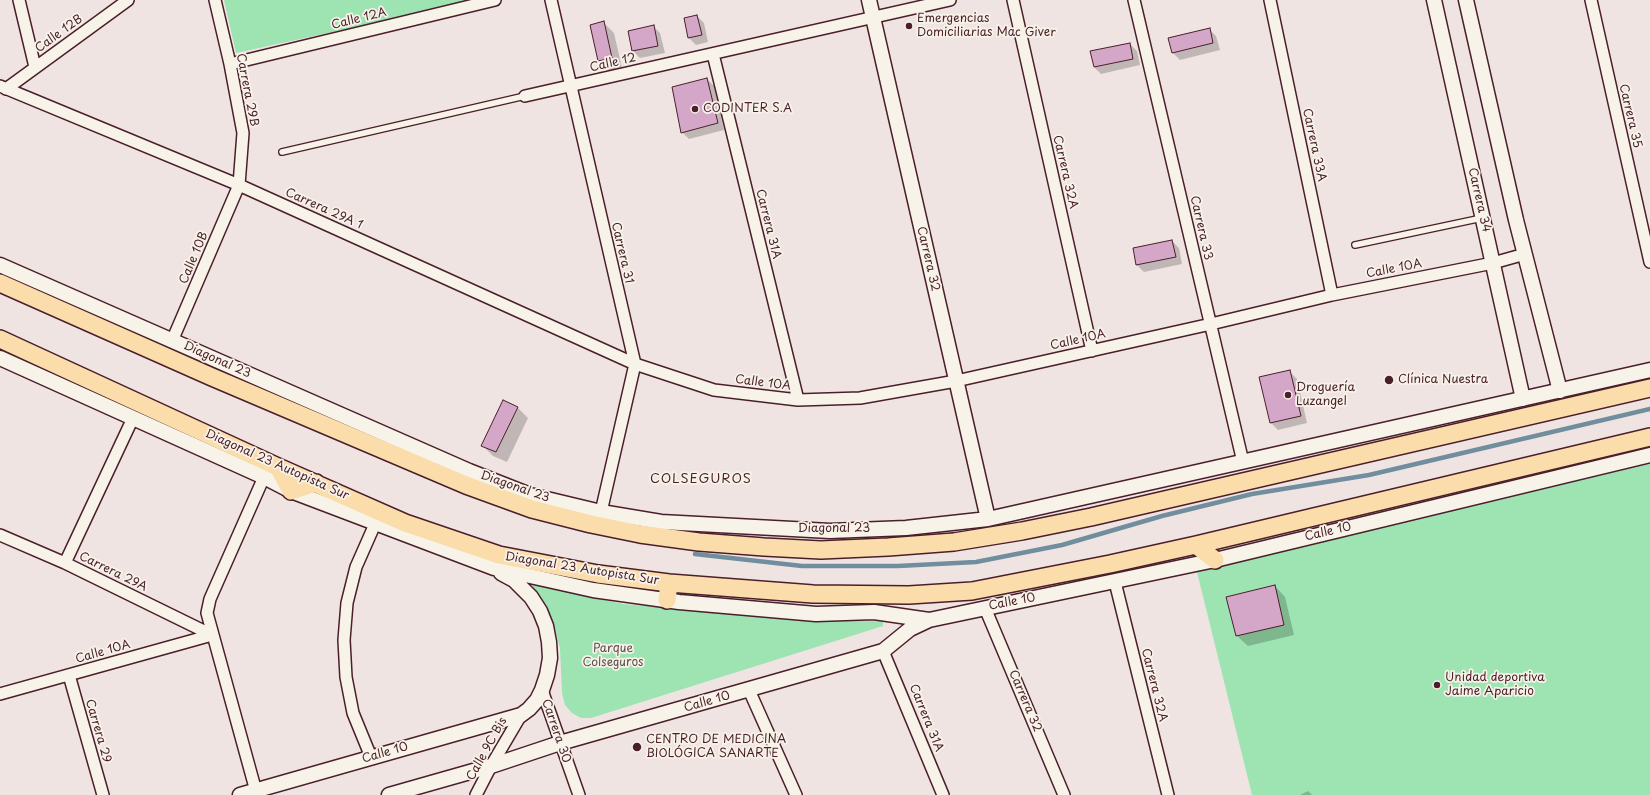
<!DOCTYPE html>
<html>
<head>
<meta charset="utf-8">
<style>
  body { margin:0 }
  canvas { display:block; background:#f0e4e2 }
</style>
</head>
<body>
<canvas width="1650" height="795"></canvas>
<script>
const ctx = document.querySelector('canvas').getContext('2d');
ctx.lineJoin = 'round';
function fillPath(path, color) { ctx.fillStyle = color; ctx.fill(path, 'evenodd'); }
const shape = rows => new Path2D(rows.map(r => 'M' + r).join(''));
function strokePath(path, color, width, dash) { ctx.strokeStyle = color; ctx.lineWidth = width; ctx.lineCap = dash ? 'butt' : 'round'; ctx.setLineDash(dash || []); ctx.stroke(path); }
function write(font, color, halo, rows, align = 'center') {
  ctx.font = font + ' "Playpen Sans",sans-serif'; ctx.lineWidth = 3.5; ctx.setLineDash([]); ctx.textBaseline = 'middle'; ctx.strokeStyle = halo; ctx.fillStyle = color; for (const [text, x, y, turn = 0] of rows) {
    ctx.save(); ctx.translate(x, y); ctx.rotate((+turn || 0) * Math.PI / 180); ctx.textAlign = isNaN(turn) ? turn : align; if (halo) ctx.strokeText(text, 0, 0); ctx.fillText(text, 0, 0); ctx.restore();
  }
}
const green = shape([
  [224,0,480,0,236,53],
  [1650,455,1650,795,1252,795,1195,564],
  [533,585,624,604,816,621,883,621,883,626,591,718,581,718,572,713,565,705,562,693,560,648,553,622,533,588]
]);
const shadow = shape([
  [697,16,704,23,708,42,696,45,689,38],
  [603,22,614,33,622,68,609,71,599,60],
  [653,26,660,33,665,53,640,58,633,51,629,32],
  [1209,29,1216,36,1220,50,1180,60,1173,53],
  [1130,44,1137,51,1140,65,1101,74,1094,67],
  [707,79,714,86,724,130,689,139,682,132],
  [1172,241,1179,248,1182,264,1144,272,1137,265],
  [1290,372,1297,379,1307,423,1278,430,1271,423],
  [517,407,528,418,507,462,493,456,483,446],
  [1275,586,1285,597,1294,635,1248,646,1237,636,1228,597],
  [1308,791,1312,795,1300,795]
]);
const stream = shape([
  [695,554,802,566,898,566,976,562,1062,545,1162,516,1252,494,1369,475,1650,409]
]);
const building = shape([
  [697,15,702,35,688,38,684,18,697,15],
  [604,21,612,58,598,61,590,25,604,21],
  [654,25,658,46,632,51,628,31,654,25],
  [1210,28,1213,43,1172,53,1168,38,1210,28],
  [1130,43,1133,59,1094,67,1090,51,1130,43],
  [707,78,718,123,681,133,672,87,707,78],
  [1172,240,1176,257,1136,265,1133,248,1172,240],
  [1290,370,1301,416,1270,423,1259,377,1290,370],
  [503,400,518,407,496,452,481,446,503,400],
  [1275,585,1284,625,1236,636,1226,597,1275,585]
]);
const service = shape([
  [282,152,525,96],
  [1355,245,1482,218]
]);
const minor = shape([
  [19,0,35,67],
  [551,0,635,364,601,512],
  [1013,0,1092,351],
  [1134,0,1243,462],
  [1270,0,1332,295],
  [1591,0,1650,262],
  [713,54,798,400],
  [230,64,495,0],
  [0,86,239,185,635,364,714,390,798,400,860,398,956,381,1211,324,1332,295,1493,263,1525,254],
  [6,89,128,0],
  [525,96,950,0],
  [172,341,239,185,243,133,230,64,215,0],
  [0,535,65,563,212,635],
  [65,563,133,418],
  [1115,582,1168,795],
  [985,608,1064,795],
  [883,651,943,795],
  [69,675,103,795],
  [542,690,579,795],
  [749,690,796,795],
  [0,694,212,635],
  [371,757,353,713,346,677,344,640,347,603,356,567,375,524],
  [257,795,207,613,210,599,264,477],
  [476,795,491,766,521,715]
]);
const tertiary = shape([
  [869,0,988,519],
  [1434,0,1523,399],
  [1466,0,1516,220,1560,391],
  [0,265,469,471,530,495,601,512,661,522,830,531,906,528,988,519,1650,370],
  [0,358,264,477,291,491,494,568,593,590,679,602,816,614,874,612,929,620],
  [240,795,521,715,529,709,537,700,542,690,547,675,550,658,549,642,546,626,540,611,531,597,514,580,501,573],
  [389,795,491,766,560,743,883,651,910,629,929,620,1215,560,1650,455]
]);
const primary = shape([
  [0,283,212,377,466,485,532,509,591,524,640,534,699,542,764,547,821,550,888,547,954,542,1022,531,1091,517,1650,388],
  [0,339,278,467,405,523,499,555,598,574,669,583,813,594,909,595,972,591,1110,564,1196,545,1650,437],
  [278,467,291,491,316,483],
  [1196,545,1215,560],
  [667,600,669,583]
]);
const markers = [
  [909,26,4,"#4a1f2b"],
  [695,109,4,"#4a1f2b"],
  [1389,380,5,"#4a1f2b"],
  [1288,395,4,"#4a1f2b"],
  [1437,685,4,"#4a1f2b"],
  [637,747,5,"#4a1f2b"]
];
const streetNames = [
  ["Calle 12A",359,19,-14],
  ["Calle 12B",59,34,-36],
  ["Calle 12",613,63,-13],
  ["Carrera 29B",247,90,79],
  ["Carrera 35",1630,116,77],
  ["Carrera 33A",1314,145,78],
  ["Carrera 32A",1065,172,77],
  ["Carrera 34",1479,200,77],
  ["Carrera 29A 1",324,209,24],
  ["Carrera 31A",768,224,76],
  ["Carrera 33",1201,228,77],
  ["Carrera 31",622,253,77],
  ["Calle 10B",194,258,-67],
  ["Carrera 32",928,259,77],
  ["Calle 10A",1394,269,-11],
  ["Calle 10A",1078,340,-13],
  ["Diagonal 23",217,360,24],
  ["Calle 10A",763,383,7],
  ["Diagonal 23 Autopista Sur",277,465,24],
  ["Diagonal 23",515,487,19],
  ["Diagonal 23",834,529],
  ["Calle 10",1328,532,-13],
  ["Diagonal 23 Autopista Sur",582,569,9],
  ["Carrera 29A",113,572,26],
  ["Calle 10",1012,602,-11],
  ["Calle 10A",103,652,-16],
  ["Carrera 32A",1154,685,76],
  ["Carrera 32",1025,701,67],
  ["Calle 10",707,702,-16],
  ["Carrera 31A",926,718,68],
  ["Carrera 29",98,731,74],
  ["Carrera 30",556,731,71],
  ["Calle 9C Bis",487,749,-61],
  ["Calle 10",385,753,-16]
];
const poiNames = [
  ["Emergencias",917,19],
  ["Domiciliarias Mac Giver",917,33],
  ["CODINTER S.A",703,109],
  ["Clínica Nuestra",1398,380],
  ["Droguería",1296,388],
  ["Luzangel",1296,402],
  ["Unidad deportiva",1445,678],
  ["Jaime Aparicio",1445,692],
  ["CENTRO DE MEDICINA",646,740],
  ["BIOLÓGICA SANARTE",646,754]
];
const parkNames = [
  ["Parque",613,649],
  ["Colseguros",613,663]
];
const neighbourhoodNames = [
  ["COLSEGUROS",701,479]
];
fillPath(green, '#9ee4b2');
fillPath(shadow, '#0003');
strokePath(stream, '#718e9e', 4.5);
fillPath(building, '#d4a7c8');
strokePath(building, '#4a1f2b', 1);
strokePath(service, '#4a1f2b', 8);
strokePath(minor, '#4a1f2b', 14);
strokePath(tertiary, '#4a1f2b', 17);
strokePath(primary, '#4a1f2b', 20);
strokePath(service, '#f7f3e8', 5.5);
strokePath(minor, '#f7f3e8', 11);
strokePath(tertiary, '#f7f3e8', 14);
strokePath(primary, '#fbddab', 17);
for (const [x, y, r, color] of markers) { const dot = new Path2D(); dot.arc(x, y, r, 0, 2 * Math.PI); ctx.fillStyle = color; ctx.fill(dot); strokePath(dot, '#f7f3e8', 1.5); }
write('12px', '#4a1f2b', '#f7f3e8', streetNames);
write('12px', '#4a1f2b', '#f7f3e8', poiNames, 'left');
write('12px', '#5f504d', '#f7f3e8', parkNames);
ctx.letterSpacing = '1px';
write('13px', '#4a1f2b', '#f7f3e8', neighbourhoodNames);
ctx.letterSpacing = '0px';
</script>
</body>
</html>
